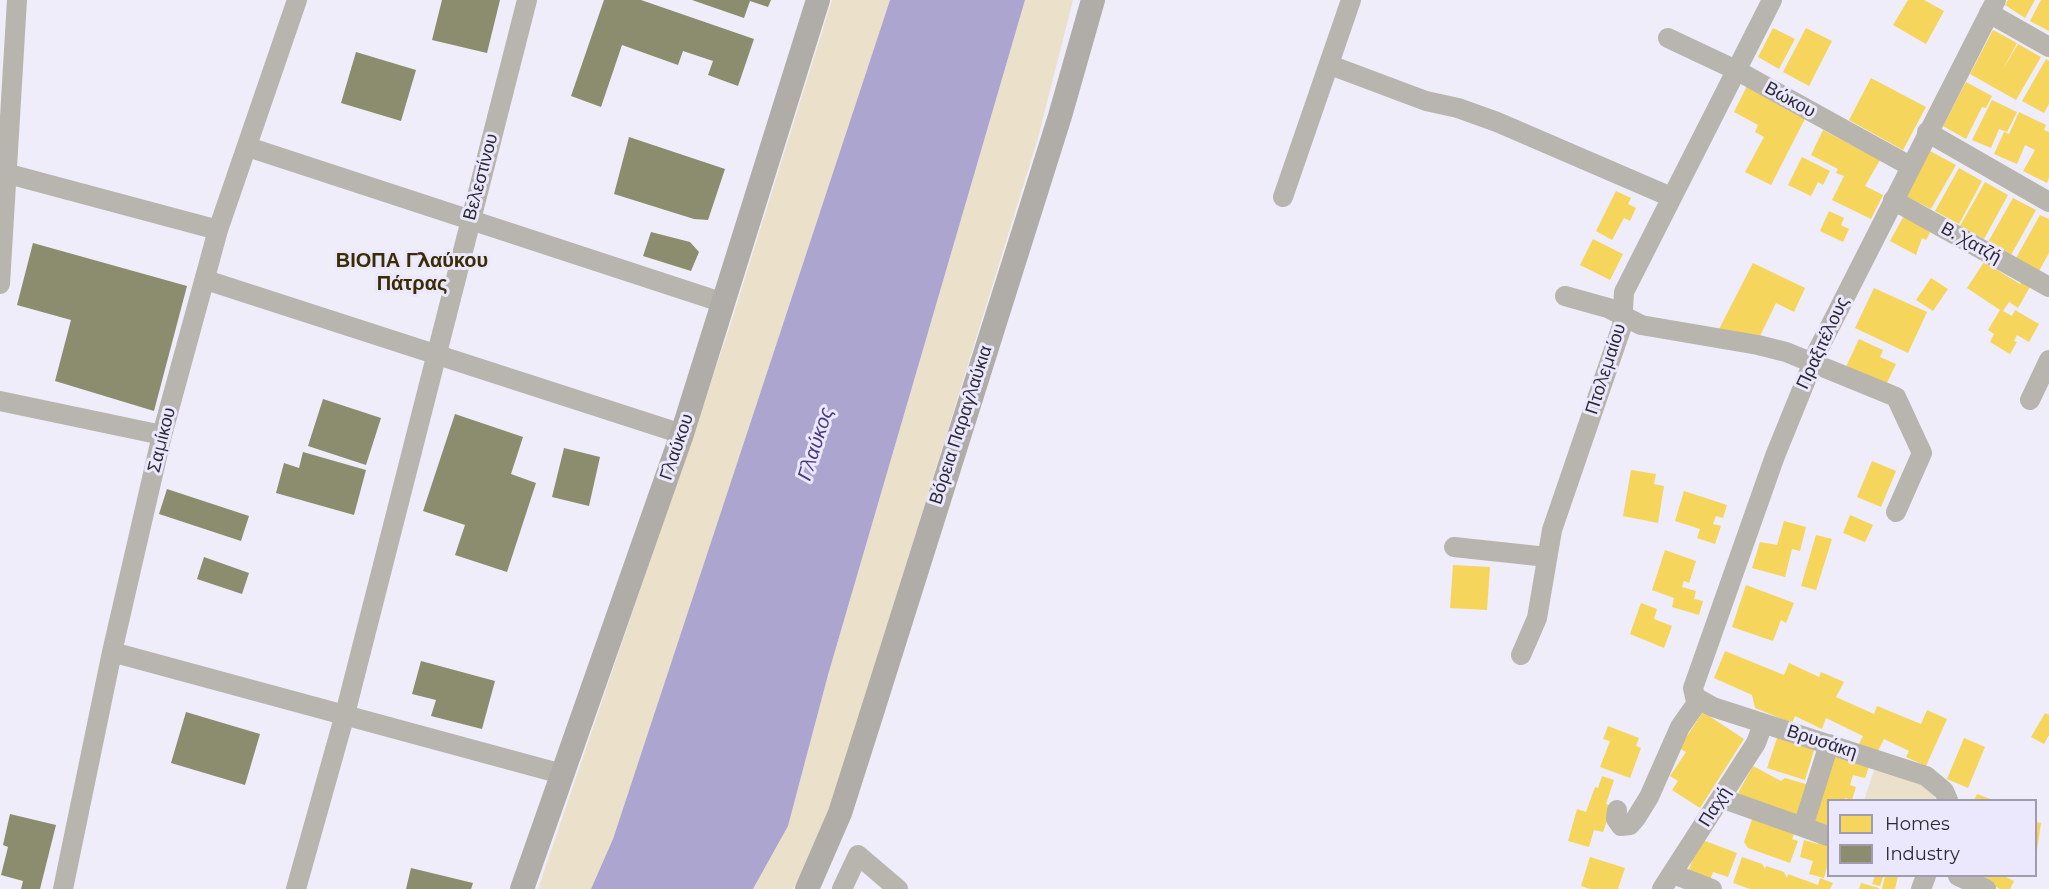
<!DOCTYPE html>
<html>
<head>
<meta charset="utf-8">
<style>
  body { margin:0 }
  #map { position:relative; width:2049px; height:889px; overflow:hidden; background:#eeedf9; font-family:Montserrat,sans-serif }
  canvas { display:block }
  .legend { position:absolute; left:1827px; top:799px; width:210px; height:78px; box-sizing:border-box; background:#ebe8fe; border:2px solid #9e9cad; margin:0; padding:8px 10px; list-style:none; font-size:18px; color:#2a2933 }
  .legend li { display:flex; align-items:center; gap:12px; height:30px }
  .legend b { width:30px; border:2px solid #9e9cad }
</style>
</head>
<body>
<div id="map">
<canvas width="2049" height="889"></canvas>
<ul class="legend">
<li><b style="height:16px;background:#f6d55c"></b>Homes</li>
<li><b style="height:16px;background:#8c8c6e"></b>Industry</li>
</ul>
</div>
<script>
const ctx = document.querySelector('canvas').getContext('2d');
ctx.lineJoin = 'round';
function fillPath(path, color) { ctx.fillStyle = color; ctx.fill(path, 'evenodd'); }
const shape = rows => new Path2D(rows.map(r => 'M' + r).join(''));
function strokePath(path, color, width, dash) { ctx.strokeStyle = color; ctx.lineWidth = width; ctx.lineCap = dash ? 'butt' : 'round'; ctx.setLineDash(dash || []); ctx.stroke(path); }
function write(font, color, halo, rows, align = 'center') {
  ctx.font = font + ' Montserrat,sans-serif'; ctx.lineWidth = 6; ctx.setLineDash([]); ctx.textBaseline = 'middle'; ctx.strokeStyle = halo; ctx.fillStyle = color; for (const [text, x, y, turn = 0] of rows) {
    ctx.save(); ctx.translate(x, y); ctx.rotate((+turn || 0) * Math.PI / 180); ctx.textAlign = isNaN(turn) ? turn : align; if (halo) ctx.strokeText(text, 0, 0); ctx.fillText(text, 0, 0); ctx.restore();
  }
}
const green = shape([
  [832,0,890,0,613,840,591,889,538,889,730,326],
  [1025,0,1073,0,1038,138,837,788,813,853,793,889,753,889,788,826,828,675],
  [1876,765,1932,788,1936,800,1864,800]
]);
const water = shape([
  [890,0,1025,0,828,675,788,826,753,889,591,889,613,839]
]);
const homes = shape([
  [1908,0,1924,0,1944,11,1926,44,1893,25],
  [2008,0,2035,0,2025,18,2005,5],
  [2041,0,2049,0,2049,31,2030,21],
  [1773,28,1795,39,1779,69,1758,57],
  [1806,28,1832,41,1809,86,1783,72],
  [1993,30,2017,43,2002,71,2018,44,2041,57,2016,100,1970,74],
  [2046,59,2049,61,2049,104,2044,113,2022,101],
  [1871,78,1926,107,1903,150,1849,120],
  [1749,82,1808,113,1771,185,1745,172,1764,137,1755,132,1758,125,1734,112],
  [1966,82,1992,96,1986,108,1982,107,1966,139,1943,126],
  [1992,100,2017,112,2007,132,1999,129,1991,148,1972,140],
  [2019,112,2046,125,2044,130,2049,132,2049,178,2047,183,2023,171,2035,150,2025,145,2017,164,1994,154,2004,132,2009,134],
  [1823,130,1880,160,1865,186,1883,195,1871,219,1832,200,1844,176,1836,173,1838,169,1811,155],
  [1930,151,1956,165,1931,209,1906,196],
  [1802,157,1830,171,1823,185,1818,182,1811,196,1788,185],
  [1959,168,1982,181,1959,224,1935,211],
  [1985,182,2008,195,1984,239,1960,226],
  [1616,191,1631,198,1628,204,1636,208,1630,221,1624,218,1612,240,1596,231],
  [2013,198,2036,210,2011,255,1988,242],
  [1829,211,1844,218,1841,225,1849,229,1843,242,1820,231],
  [1905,214,1932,229,1926,240,1922,238,1916,255,1890,241],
  [2040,215,2049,219,2049,253,2039,271,2016,258],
  [1593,239,1623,254,1610,280,1580,265],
  [1984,262,2020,284,2022,282,2030,287,2018,308,2009,302,2003,311,2012,316,2015,310,2039,324,2029,342,2017,335,2014,341,2017,342,2010,354,1990,342,1994,334,1988,330,2000,310,1967,288],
  [1753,263,1805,288,1794,312,1776,303,1759,338,1718,331],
  [1931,278,1948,289,1933,311,1916,300],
  [1874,288,1927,312,1908,353,1855,328],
  [1859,339,1883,350,1880,357,1896,364,1884,389,1844,371],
  [1872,461,1896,471,1881,507,1857,497],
  [1631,470,1656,474,1654,484,1664,486,1658,523,1623,516],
  [1684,491,1727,505,1723,518,1716,516,1713,524,1721,526,1715,544,1697,538,1700,529,1675,521],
  [1850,515,1873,525,1865,542,1843,533],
  [1784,521,1806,527,1800,551,1792,549,1785,577,1752,568,1760,542,1777,545],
  [1816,535,1832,539,1816,590,1801,586],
  [1665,550,1696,561,1689,583,1684,581,1682,587,1696,591,1694,599,1703,601,1699,615,1672,607,1674,598,1652,590],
  [1453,565,1490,567,1487,610,1450,608],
  [1746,585,1794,603,1786,623,1781,620,1773,641,1732,627],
  [1641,603,1657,609,1654,619,1672,626,1664,648,1630,634],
  [1725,651,1784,675,1789,663,1819,677,1821,672,1844,682,1836,697,1874,714,1877,706,1921,724,1927,710,1947,719,1926,766,1906,757,1909,751,1884,739,1878,751,1859,744,1863,736,1826,718,1822,729,1795,716,1792,723,1755,708,1752,695,1714,678],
  [1703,712,1744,739,1700,808,1672,790,1678,781,1670,776,1686,752,1679,748],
  [2045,713,2049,715,2049,735,2044,744,2031,737],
  [1608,726,1639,738,1636,746,1641,748,1630,778,1600,767,1610,741,1603,739],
  [1778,735,1815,747,1805,780,1767,768],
  [1964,738,1985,747,1968,788,1947,779],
  [1835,753,1870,764,1865,778,1853,775,1850,785,1856,787,1852,800,1845,798,1845,800,1828,800,1828,828,1812,823],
  [1753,766,1781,781,1785,778,1809,785,1800,818,1766,809,1738,793],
  [1602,776,1614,780,1606,804,1612,806,1603,832,1594,830,1589,847,1568,841,1577,809,1586,812,1595,787,1598,788],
  [1977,794,1993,800,1974,800],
  [1754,814,1796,830,1792,839,1798,841,1790,863,1748,848,1744,842],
  [2036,822,2041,823,2037,850,2036,849],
  [1819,838,1828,841,1828,863,1824,878,1809,874,1813,861,1800,857,1804,840,1818,844],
  [1700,839,1737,853,1728,877,1713,872,1710,880,1688,872],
  [1590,857,1625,868,1618,889,1590,889,1581,886],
  [1742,857,1762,864,1765,869,1766,866,1784,872,1787,878,1788,874,1818,885,1820,878,1833,883,1830,889,1750,889,1733,883],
  [1875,876,1883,877,1880,886,1872,884],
  [1885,876,1898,876,1895,889,1882,889],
  [1976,876,2004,876,2014,881,2010,889,2000,889],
  [1861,883,1879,888,1879,889,1859,889]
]);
const industry = shape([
  [442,0,500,0,487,53,432,40],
  [604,0,641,0,754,39,738,86,708,75,713,61,683,51,678,65,622,45,601,107,571,96],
  [692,0,771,0,768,7,750,1,744,18],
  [356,52,416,70,401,121,341,103],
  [629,137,725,169,708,220,694,219,614,194],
  [651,232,690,242,699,252,691,271,643,256],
  [33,243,187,286,154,411,55,381,71,320,17,305],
  [323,399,381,418,366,465,308,446],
  [455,414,523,437,511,474,536,483,507,572,455,555,465,525,423,511],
  [564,448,600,457,589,506,552,497],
  [303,452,366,470,354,515,276,493,284,463,299,468],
  [167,489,249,516,241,541,159,514],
  [204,557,249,573,242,594,197,579],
  [421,661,495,681,482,729,431,716,436,700,412,694],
  [186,712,260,734,245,785,171,763],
  [10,814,56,825,40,889,21,889,23,881,1,875,8,847,3,845],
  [411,868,473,883,471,889,406,889]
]);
const minor = shape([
  [1989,13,2049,47],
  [1668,38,1736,70,1910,166],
  [1330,65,1426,101,1458,108,1497,122,1671,197],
  [1927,132,2049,202],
  [248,147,724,303],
  [5,173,218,230],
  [1283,197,1351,0],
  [1893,200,2049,287],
  [206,280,682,434],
  [0,284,17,0],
  [1565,296,1608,308,1641,325,1758,345,1786,352,1896,397,1922,453,1896,512],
  [2030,400,2049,360],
  [0,401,162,435],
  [1454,547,1547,557],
  [112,652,562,774],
  [1521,655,1537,618,1552,530,1622,326,1624,292,1772,0],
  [1721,798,1803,827,1829,744],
  [1948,800,1944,791,1926,776,1713,707,1695,697,1693,688,1775,456,1818,350,1996,0],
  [1617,810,1616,819,1621,826,1630,825,1636,818,1649,797,1680,727,1699,700],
  [1803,827,1828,836],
  [1673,874,1712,889],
  [1958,876,1986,889],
  [63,889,112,652,162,435,218,230,297,0],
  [296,889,345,714,527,0],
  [842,889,858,855,898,889],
  [1662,889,1756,743,1763,724],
  [1921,889,1926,876]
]);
const major = shape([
  [522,889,682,434,818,0],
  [807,889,840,813,869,722,1060,116,1093,0]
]);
const streetNames = [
  ["Βώκου",1790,100,29],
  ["Βελεστίνου",481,177,-75],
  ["Β. Χατζή",1971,243,29],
  ["Πραξιτέλους",1823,343,-65],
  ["Πτολεμαίου",1606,369,-72],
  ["Βόρεια Παραγλαύκια",961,425,-72],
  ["Σαμίκου",162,440,-76],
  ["Γλαύκου",677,447,-71],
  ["Βρυσάκη",1822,742,18],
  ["Παχή",1715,807,-58]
];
const neighbourhoodNames = [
  ["ΒΙΟΠΑ Γλαύκου",412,261],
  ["Πάτρας",412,284]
];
const waterNames = [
  ["Γλαύκος",816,444,-72]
];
fillPath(green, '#ebe0ca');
fillPath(water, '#aca5d0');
fillPath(homes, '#f6d55c');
fillPath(industry, '#8c8c6e');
strokePath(minor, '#b8b4ae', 20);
strokePath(major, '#b0aca7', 24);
write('18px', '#2a2933', '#ebe8fe', streetNames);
write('bold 20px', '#3b2d03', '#ebe8fe', neighbourhoodNames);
write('italic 20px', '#49387d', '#ebe8fe', waterNames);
</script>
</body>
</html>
